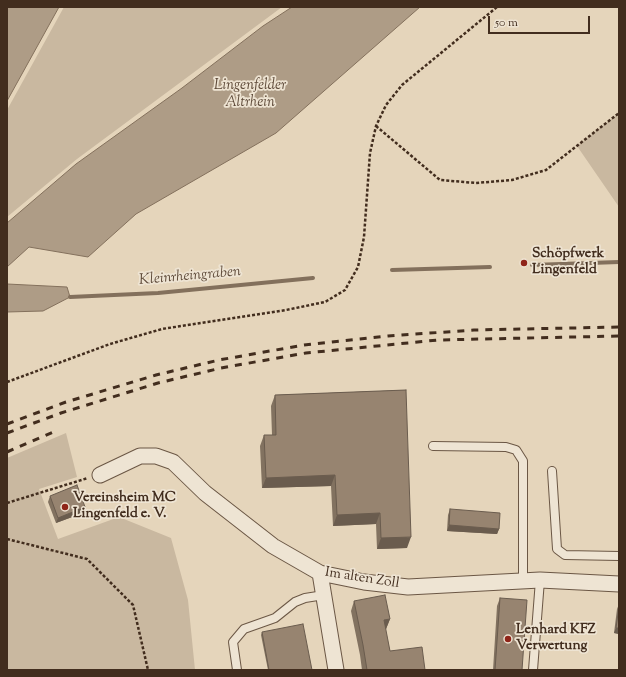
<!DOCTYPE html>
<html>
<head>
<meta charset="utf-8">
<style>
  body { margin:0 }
  #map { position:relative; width:626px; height:677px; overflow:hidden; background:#e5d5bb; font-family:"Sorts Mill Goudy",serif }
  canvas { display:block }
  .frame { position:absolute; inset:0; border:8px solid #422d1e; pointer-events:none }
  .scale { position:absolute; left:488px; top:16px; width:102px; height:18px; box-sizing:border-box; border:2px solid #422d1e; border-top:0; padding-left:5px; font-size:12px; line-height:14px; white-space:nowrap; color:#422d1e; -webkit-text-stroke:3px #eee4d3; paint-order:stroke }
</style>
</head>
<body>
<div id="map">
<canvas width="626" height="677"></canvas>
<div class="frame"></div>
<div class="scale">50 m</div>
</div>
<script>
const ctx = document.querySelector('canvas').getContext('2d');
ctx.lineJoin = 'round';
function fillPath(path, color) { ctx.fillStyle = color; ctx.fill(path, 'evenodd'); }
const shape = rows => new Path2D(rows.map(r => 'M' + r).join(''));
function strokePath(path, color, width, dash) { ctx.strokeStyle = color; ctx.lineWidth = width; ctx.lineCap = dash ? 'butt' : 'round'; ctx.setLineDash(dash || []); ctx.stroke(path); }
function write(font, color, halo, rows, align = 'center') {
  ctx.font = font + ' "Sorts Mill Goudy",serif'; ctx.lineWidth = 3.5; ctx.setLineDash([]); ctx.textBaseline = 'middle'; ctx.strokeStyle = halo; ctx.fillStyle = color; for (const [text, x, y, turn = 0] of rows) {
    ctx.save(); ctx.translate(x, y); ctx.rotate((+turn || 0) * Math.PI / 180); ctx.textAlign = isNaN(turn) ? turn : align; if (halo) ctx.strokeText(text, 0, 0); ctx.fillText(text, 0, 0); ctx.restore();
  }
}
const green = shape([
  [64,7,282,7,77,159,7,217,7,110],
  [619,113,619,207,577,146],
  [66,433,77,477,39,489,58,539,119,517,171,538,188,600,195,670,7,670,7,458]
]);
const water = shape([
  [7,7,59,7,7,101,7,7],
  [292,7,420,7,276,133,136,214,88,257,29,247,7,267,7,223,76,164,182,88,263,26,292,7],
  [7,284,67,287,70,297,43,311,7,312,7,284]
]);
const stream = shape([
  [532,265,619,262],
  [392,270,490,267],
  [70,297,158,293,313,278]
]);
const path = shape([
  [376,126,440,180,476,183,512,180,546,170,619,113],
  [7,382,110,344,162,329,286,310,325,302,345,290,358,267,364,237,370,153,376,126,386,105,402,85,497,7],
  [7,503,88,478],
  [7,539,87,559,133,605,148,670]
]);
const lane = shape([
  [433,446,506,447,516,450,523,461,523,581],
  [552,471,557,549,565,555,619,556],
  [237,670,233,642,244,629,275,618,295,602,305,598,324,595],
  [533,670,540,580]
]);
const street = shape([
  [100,475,140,456,156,456,173,462,205,493,273,546,320,573,364,582,408,587,540,580,619,584],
  [320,573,336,670]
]);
const rail = shape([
  [7,424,66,402,156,375,219,360,304,345,388,336,474,330,619,327],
  [7,433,61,413,158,383,221,368,306,353,438,340,619,336],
  [7,452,58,430]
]);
const wall = shape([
  [406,390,407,548,377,549,376,524,333,526,331,486,262,488,260,446,264,435,272,435,271,406,275,395],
  [50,496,85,507,83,513,56,523,48,502],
  [450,509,499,529,497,534,447,531,448,515],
  [500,598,522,670,493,670,497,606],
  [354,601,390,619,386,629,385,629,390,651,425,670,362,670,360,655,351,611],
  [619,604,619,634,614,633,617,609],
  [262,632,312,670,268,670,261,635]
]);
const shadedWall = shape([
  [335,475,331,486,262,488,266,478],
  [85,507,83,513,56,523,58,518],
  [380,513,376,524,333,526,337,515],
  [449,525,499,529,497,534,447,531],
  [411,537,407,548,377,549,381,538],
  [390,619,386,629,380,630,384,620],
  [616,628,619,628,619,634,614,633]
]);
const building = shape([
  [406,390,411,537,381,538,380,513,337,515,335,475,266,478,264,435,276,435,275,395,406,390],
  [77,485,85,507,58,518,50,496,77,485],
  [450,509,500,513,499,529,449,525,450,509],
  [385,595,390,619,384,620,390,651,422,647,425,670,367,670,363,645,354,601,385,595],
  [500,598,527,600,522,670,495,670,500,598],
  [619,606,619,628,616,628,619,606],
  [303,624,312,670,269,670,262,632,303,624]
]);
const markers = [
  [524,263,4,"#8f2418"],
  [65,507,4,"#8f2418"],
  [508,639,4,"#8f2418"]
];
const poiNames = [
  ["Schöpfwerk",532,255],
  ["Lingenfeld",532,271],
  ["Vereinsheim MC",73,499],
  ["Lingenfeld e. V.",73,515],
  ["Lenhard KFZ",516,631],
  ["Verwertung",516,647]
];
const streetNames = [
  ["Im alten Zoll",362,579,9]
];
const waterNames = [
  ["Lingenfelder",250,86],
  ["Altrhein",250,103],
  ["Kleinrheingraben",190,277,-5]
];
fillPath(green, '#c9b8a0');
fillPath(water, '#ae9c86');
strokePath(water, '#83705c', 1);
strokePath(stream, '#83705c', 4);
strokePath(lane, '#6b5745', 10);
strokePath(street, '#6b5745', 17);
strokePath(path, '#422d1e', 2.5, [3, 2]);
strokePath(lane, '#eee4d3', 8);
strokePath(street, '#eee4d3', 15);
strokePath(rail, '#422d1e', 3, [7, 7]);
fillPath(wall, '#827260');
fillPath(shadedWall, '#6a5c4e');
fillPath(building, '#978470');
strokePath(building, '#6a5c4e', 1);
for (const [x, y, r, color] of markers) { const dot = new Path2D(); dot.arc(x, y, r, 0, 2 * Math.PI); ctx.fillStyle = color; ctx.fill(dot); strokePath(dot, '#eee4d3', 1.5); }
write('bold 14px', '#422d1e', '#eee4d3', poiNames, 'left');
write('14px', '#422d1e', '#eee4d3', streetNames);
write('italic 15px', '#5d4938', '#eee4d3', waterNames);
</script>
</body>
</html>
